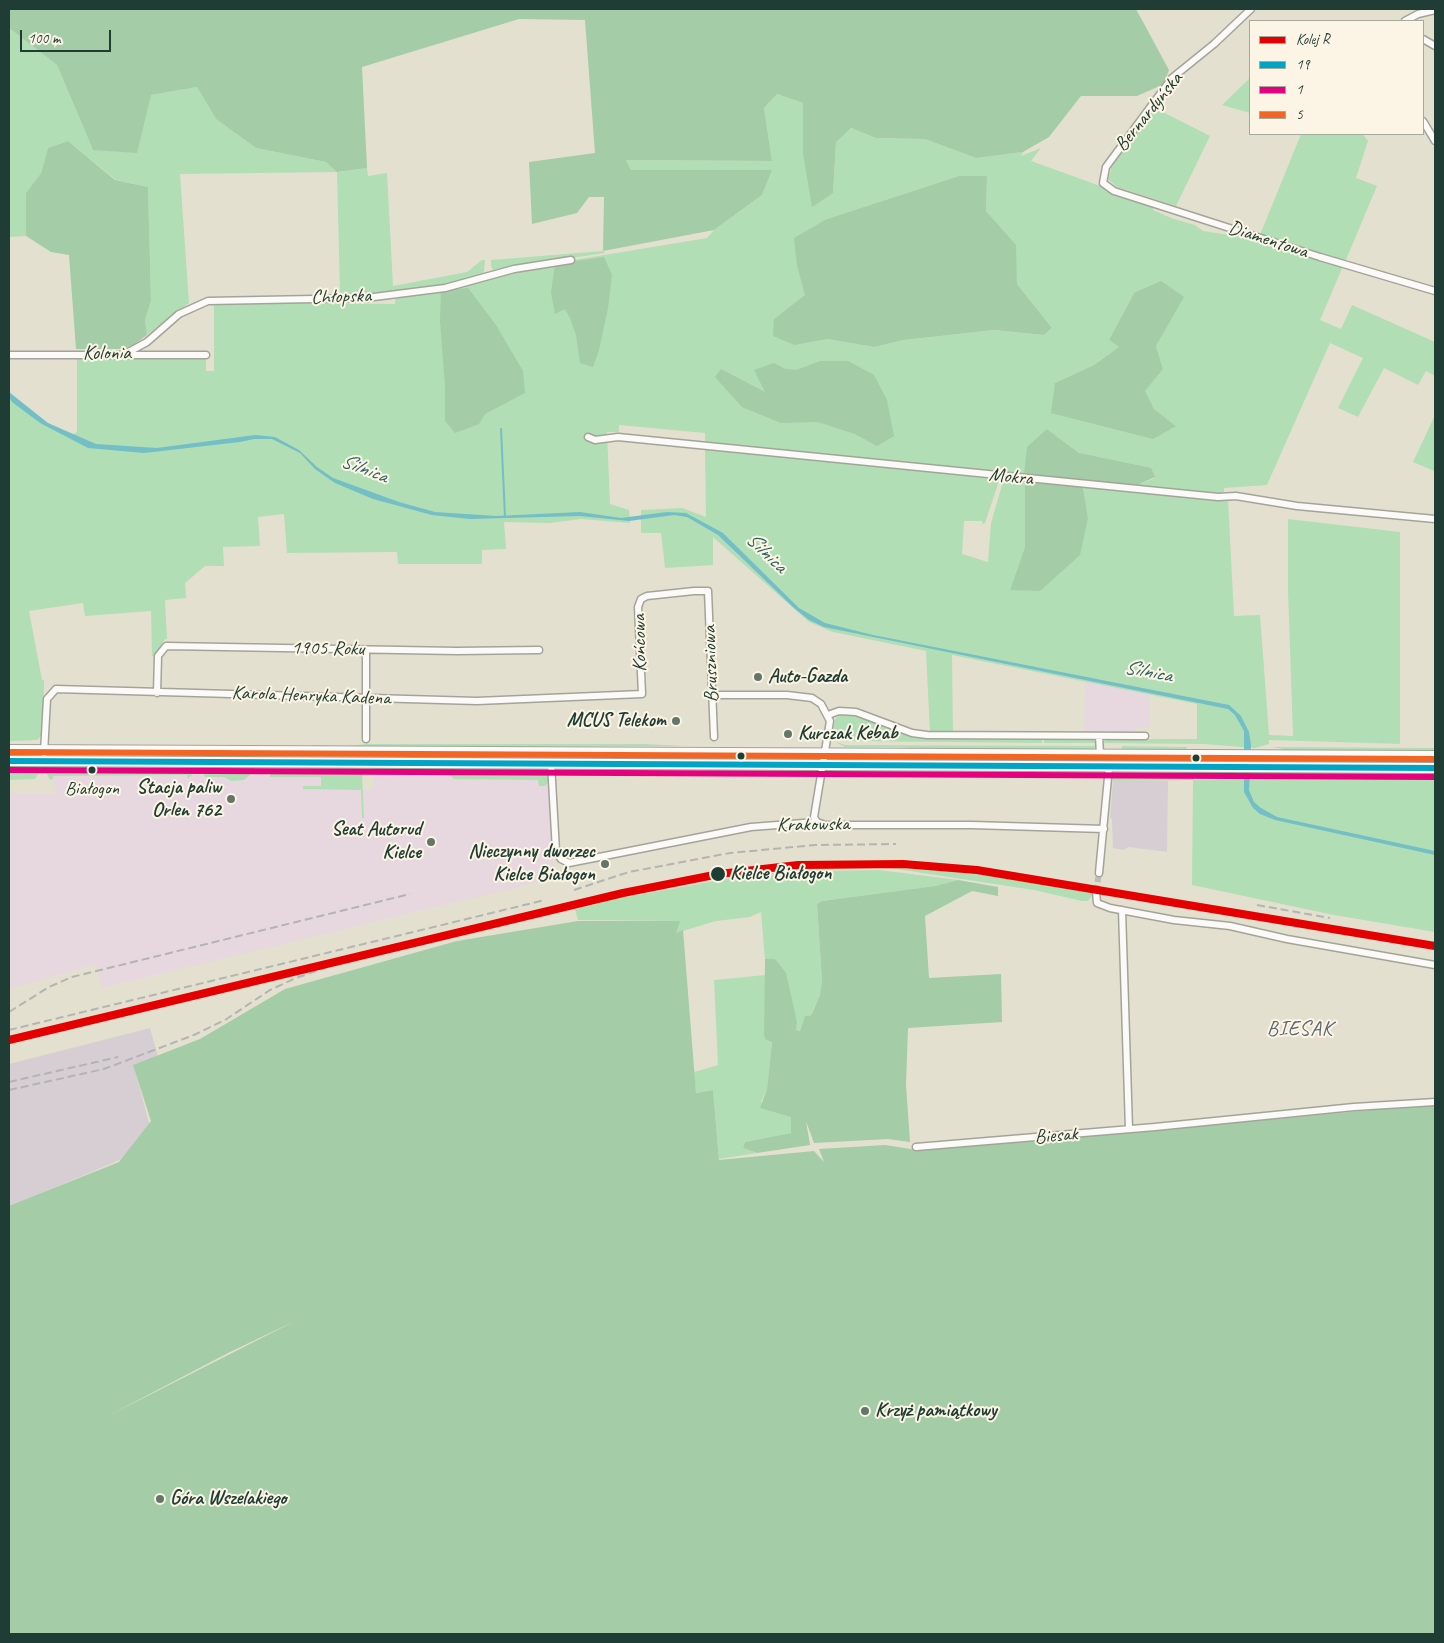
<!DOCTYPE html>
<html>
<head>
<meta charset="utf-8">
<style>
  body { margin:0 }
  #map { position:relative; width:1444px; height:1643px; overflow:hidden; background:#e4e0cf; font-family:Caveat,sans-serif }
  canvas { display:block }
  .frame { position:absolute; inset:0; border:10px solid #1f3d34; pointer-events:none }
  .legend { position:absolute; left:1249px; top:20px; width:175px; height:115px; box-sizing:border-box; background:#fcf5e5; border:1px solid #a4ab9e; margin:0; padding:6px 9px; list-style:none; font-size:15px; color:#1f3d34 }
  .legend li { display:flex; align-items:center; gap:10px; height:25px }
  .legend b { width:25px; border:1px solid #a4ab9e }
  .scale { position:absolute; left:20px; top:30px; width:91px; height:22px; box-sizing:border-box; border:2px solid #1f3d34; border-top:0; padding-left:6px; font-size:15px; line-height:18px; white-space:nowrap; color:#1f3d34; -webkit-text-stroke:4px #fcf5e5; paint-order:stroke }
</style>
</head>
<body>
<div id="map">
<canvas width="1444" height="1643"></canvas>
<div class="frame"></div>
<ul class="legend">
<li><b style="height:6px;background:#e50000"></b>Kolej R</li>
<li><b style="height:6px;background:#02a4c6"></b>19</li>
<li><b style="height:6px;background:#e5007d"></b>1</li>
<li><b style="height:6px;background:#f26522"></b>5</li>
</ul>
<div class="scale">100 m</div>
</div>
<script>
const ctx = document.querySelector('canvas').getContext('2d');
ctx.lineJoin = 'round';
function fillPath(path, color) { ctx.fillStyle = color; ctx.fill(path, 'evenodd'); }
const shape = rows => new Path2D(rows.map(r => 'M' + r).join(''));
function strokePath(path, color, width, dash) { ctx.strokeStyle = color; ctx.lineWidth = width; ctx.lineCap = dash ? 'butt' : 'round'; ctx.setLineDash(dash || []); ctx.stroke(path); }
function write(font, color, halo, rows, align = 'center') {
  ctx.font = font + ' Caveat,sans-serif'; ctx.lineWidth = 4; ctx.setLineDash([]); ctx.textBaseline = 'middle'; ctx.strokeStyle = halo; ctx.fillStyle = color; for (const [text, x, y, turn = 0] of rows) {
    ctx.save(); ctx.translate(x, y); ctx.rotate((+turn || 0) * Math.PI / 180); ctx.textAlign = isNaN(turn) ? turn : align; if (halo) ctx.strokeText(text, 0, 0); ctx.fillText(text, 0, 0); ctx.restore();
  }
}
const built = shape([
  [1085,680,1149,694,1149,727,1137,728,1132,734,1084,734],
  [373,773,548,773,554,876,551,879,102,988,96,964,10,989,11,997,9,998,9,793,56,794,53,776,323,774,361,790,374,789]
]);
const industrial = shape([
  [1113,781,1168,781,1167,852,1129,847,1123,850,1113,848,1112,819,1110,818],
  [150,1028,158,1057,134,1066,150,1127,122,1159,9,1207,9,1064]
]);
const green = shape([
  [9,28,57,65,93,150,151,95,197,87,216,119,256,148,326,162,338,172,367,168,368,176,387,173,393,286,467,272,482,260,485,260,484,271,482,275,444,284,378,294,340,294,337,172,180,174,189,303,147,335,145,320,151,301,148,187,116,180,68,141,48,148,41,173,26,193,26,236,9,237],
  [1250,78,1250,113,1222,105],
  [777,94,803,103,803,153,833,193,836,141,851,128,876,138,925,139,976,158,1023,152,1021,156,1041,148,1031,161,1153,205,1153,210,1171,218,1195,225,1203,231,1257,239,1343,266,1320,320,1341,329,1352,305,1435,342,1435,376,1426,371,1418,385,1384,368,1358,417,1338,408,1363,358,1330,343,1267,485,1224,488,1224,495,1137,485,1155,478,1079,453,1047,429,1023,475,705,443,705,433,619,425,619,432,607,432,610,504,629,510,630,523,581,519,550,523,504,522,506,549,482,550,482,564,398,564,397,552,287,553,284,514,258,517,260,546,223,547,224,566,205,566,185,583,186,598,165,600,167,639,165,639,154,656,152,656,151,611,85,616,83,603,29,611,42,680,44,680,43,734,37,740,9,741,9,397,40,423,71,436,77,432,77,358,206,358,206,371,214,371,214,302,395,304,395,299,441,291,513,270,707,238,714,230,762,195,772,170,631,170,626,160,772,161,764,108],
  [959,176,987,177,986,211,1015,245,1017,284,1052,328,1044,335,994,330,904,340,874,347,828,339,795,345,774,319,805,296,827,219],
  [1134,293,1183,297,1156,346,1163,369,1144,391,1154,409,1176,426,1055,383,1094,365,1119,347,1109,340],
  [1153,107,1210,136,1176,206,1117,187,1108,179,1112,166],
  [1301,134,1363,134,1368,141,1356,178,1377,186,1345,262,1260,235],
  [603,251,605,253,497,269,493,270,491,266,491,260],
  [1435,415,1435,469,1434,471,1413,462],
  [705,448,1000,478,985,523,983,524,982,521,964,521,962,554,988,562,991,523,1004,478,1025,482,1025,547,1010,590,1088,518,1083,487,1228,499,1234,616,1260,615,1269,735,1293,736,1288,590,1288,519,1400,532,1400,744,1269,740,1269,744,1255,748,1204,744,1103,743,1107,739,1197,739,1197,704,952,655,953,734,930,734,926,651,833,632,809,622,713,537,713,565,665,568,661,533,641,533,641,510,682,508,706,517],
  [850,713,909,734,1042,738,1042,743,847,741,833,736,835,719,842,714],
  [1044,738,1083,738,1095,740,1096,743,1044,743],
  [834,741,845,745,1096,746,1092,751,935,750,900,747,845,747],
  [367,744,645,744,684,746,313,747,312,745,344,746],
  [1122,746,1186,747,1187,749,1122,751],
  [1273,747,1435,748,1435,752,1285,752,1282,749],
  [290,755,756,758,719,760,206,757],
  [935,758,1118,759,1118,763,845,760],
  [1122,759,1239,759,1239,763,1122,763],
  [1255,759,1435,760,1435,764,1254,763],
  [9,766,34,766,38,770,9,770],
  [205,767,256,767,253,770,202,770],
  [356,767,361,771,267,770,286,769],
  [373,767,434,767,437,771,370,771],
  [557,767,648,769,648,772,555,772],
  [106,768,174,768,174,771,106,771],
  [450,768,546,768,548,772,448,771],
  [710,769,755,771,756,773,709,772],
  [921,770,1102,771,1105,774,903,773],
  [1238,771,1224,776,1169,775,1181,772],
  [1276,771,1435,772,1435,775,1274,774],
  [9,772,39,772,39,773,35,779,9,780],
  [46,772,190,772,192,775,188,779,187,775,53,776,53,779,50,780],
  [202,772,252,773,244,780,231,781,224,777,205,777],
  [270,772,362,773,364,818,362,818,361,790,303,789,303,786,321,786,321,777,270,777],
  [448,773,549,773,549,781,545,786,539,786,538,780,454,779],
  [1111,776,1193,777,1193,780,1435,779,1435,932,1334,915,1192,885,1193,780,1113,781],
  [880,865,941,869,1010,877,1096,891,1088,901,1082,901,1034,890,890,868,830,869,815,873,809,877,831,871,879,870,958,880,935,886,822,901,817,904,822,980,820,995,810,1016,805,1016,800,1031,796,1030,797,1021,775,959,765,959,761,912,750,917,716,921,676,933,679,921,578,920,575,909,595,905,619,896,627,897,748,875,808,870,808,866],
  [766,975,764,1034,772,1042,767,1089,761,1102,791,1117,791,1133,745,1142,743,1148,757,1153,719,1159,713,1090,696,1093,694,1072,718,1065,714,980]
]);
const forest = shape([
  [9,9,1136,9,1169,70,1164,84,1137,96,1081,96,1049,137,1023,152,976,158,925,139,876,138,851,128,836,142,833,193,812,207,803,153,803,103,777,94,764,108,772,161,626,160,631,170,772,170,762,195,714,230,603,251,604,197,589,197,577,213,532,224,529,162,595,153,585,20,519,19,362,67,367,168,337,172,326,162,256,148,216,119,197,87,151,95,137,153,93,150,57,65,9,28],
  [68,141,115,180,148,187,151,301,145,320,147,335,133,345,122,349,76,349,69,255,51,252,26,236,26,193,41,173,48,148],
  [959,176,987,176,986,211,1016,245,1017,284,1052,328,1044,335,994,330,904,340,874,347,828,339,795,345,773,336,774,319,805,295,797,265,794,238,827,219],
  [604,257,612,275,608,308,599,350,593,367,580,363,576,335,570,318,565,309,555,314,551,293,555,264],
  [1161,281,1184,297,1156,346,1163,369,1145,391,1154,409,1176,426,1153,439,1051,413,1055,383,1094,365,1119,347,1109,340,1134,293],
  [468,288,496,325,523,371,525,393,485,414,479,424,455,433,445,421,445,386,440,321,441,291],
  [820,361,848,361,874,375,887,400,894,436,877,446,855,434,818,422,781,423,742,407,715,377,721,369,765,392,754,370,774,363,785,369,796,370],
  [1047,429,1079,453,1151,468,1155,477,1137,485,1024,475,1027,447],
  [1025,482,1083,487,1088,518,1080,555,1040,591,1010,590,1025,547],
  [958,880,998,887,998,896,972,891,925,916,929,978,1001,974,1002,1022,908,1028,906,1085,910,1142,888,1139,814,1143,806,1121,810,1145,757,1153,743,1148,745,1142,791,1133,791,1117,760,1108,767,1089,772,1042,765,1039,764,1034,765,959,775,959,786,973,797,1022,796,1030,800,1031,805,1016,810,1016,812,1013,820,995,822,980,817,904,822,901,935,886],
  [578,921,680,921,676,933,683,930,696,1093,713,1090,719,1160,814,1151,824,1162,819,1149,885,1145,917,1150,1061,1139,1435,1104,1435,1634,9,1634,9,1206,119,1162,151,1121,133,1065,200,1039,285,989,457,941],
  [297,1320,104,1418,228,1353]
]);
const water = shape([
  [9,392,48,423,96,444,157,448,255,435,275,437,299,450,317,467,333,478,399,502,435,512,496,516,580,512,621,518,667,512,686,513,723,533,799,608,825,623,873,635,1229,705,1241,716,1249,732,1251,745,1249,790,1254,802,1261,808,1277,817,1435,851,1435,855,1275,820,1260,814,1253,808,1244,792,1244,731,1235,715,1228,709,824,627,809,620,794,608,718,535,687,517,674,515,629,521,580,516,470,519,432,515,373,499,335,483,315,469,300,453,272,439,254,439,240,442,144,453,88,448,40,423,12,402,9,397]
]);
const stream = shape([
  [501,429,505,517]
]);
const streetTunnel = shape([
  [1096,891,1099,873]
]);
const street = shape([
  [1251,9,1214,44,1172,78,1106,167,1103,183,1114,191,1320,257,1435,291],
  [1405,21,1418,14,1435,10],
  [1423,39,1435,46],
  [1423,121,1435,141],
  [125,354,147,342,179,314,208,301,366,298,445,288,514,269,571,260],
  [9,355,206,355],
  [588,437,595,440,618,437,1218,497,1236,496,1297,506,1435,519],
  [157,693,158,656,166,646,457,651,539,650],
  [712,695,787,695,812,698,821,704,830,721,814,817,817,822],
  [828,715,839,711,856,712,912,733,927,735,1145,736],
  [1099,736,1100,755],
  [366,739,366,650],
  [44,753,47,699,56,689,477,701,642,694,638,607,641,599,647,596,694,591,708,591,714,737],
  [551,763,556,851,561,859,569,863,751,827,817,822,825,825,972,825,1104,829],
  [1099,873,1109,767],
  [1096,891,1097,903,1110,908,1174,920,1230,926,1287,939,1435,965],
  [1122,910,1129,1129],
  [916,1147,1155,1127,1354,1107,1435,1102]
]);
const primary = shape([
  [9,750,1435,756],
  [9,761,1435,768]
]);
const rail = shape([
  [574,890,629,872,730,853,815,845,896,844],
  [1257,905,1330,918],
  [9,1012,49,987,72,977,410,894],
  [9,1030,545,900],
  [9,1082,118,1057],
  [9,1090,104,1069,194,1035,225,1020,270,990,296,978,368,953]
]);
const bus1 = shape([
  [9,761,1435,768]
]);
const bus2 = shape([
  [9,770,1435,777]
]);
const bus3 = shape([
  [9,752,1435,759]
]);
const rail1 = shape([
  [9,1040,623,893,719,874,798,865,903,864,977,870,1435,946]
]);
const markers = [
  [758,677,5,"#64766a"],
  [676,721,5,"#64766a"],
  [788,734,5,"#64766a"],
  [741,756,4.5,"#1f3d34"],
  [1196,758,4.5,"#1f3d34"],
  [92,770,4.5,"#1f3d34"],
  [231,799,5,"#64766a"],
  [431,842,5,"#64766a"],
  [605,864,5,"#64766a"],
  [718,874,8,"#1f3d34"],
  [865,1411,5,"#64766a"],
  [160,1499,5,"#64766a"]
];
const busNames = [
  ["Białogon",92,789]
];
const streetNames = [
  ["Bernardyńska",1149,112,-51],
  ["Diamentowa",1268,240,18],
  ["Chłopska",341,297,-2],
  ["Kolonia",107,354],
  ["Mokra",1011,477,6],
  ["Końcowa",640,643,-91],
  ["1905 Roku",328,649,1],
  ["Bruszniowa",711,664,-92],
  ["Karola Henryka Kadena",311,696,2],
  ["Krakowska",813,825,-1],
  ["Biesak",1056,1136,-5]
];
const poiNames = [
  ["Auto-Gazda",768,677],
  ["MCUS Telekom",666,721,"right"],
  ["Kurczak Kebab",798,734],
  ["Stacja paliw",221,788,"right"],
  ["Orlen 762",221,811,"right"],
  ["Seat Autorud",421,830,"right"],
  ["Kielce",421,853,"right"],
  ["Nieczynny dworzec",595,852,"right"],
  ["Kielce Białogon",595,875,"right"],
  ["Krzyż pamiątkowy",875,1411],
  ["Góra Wszelakiego",170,1499]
];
const stopNames = [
  ["Kielce Białogon",730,874]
];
const waterNames = [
  ["Silnica",364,469,21],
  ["Silnica",766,553,44],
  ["Silnica",1148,672,11]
];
const neighbourhoodNames = [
  ["BIESAK",1300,1029]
];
fillPath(built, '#e7d8df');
fillPath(industrial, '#d6ced3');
fillPath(green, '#b1deb5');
fillPath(forest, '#a3cca7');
fillPath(water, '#74bec6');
strokePath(stream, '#74bec6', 2);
strokePath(streetTunnel, '#bdbfb0', 6, [6, 3]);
strokePath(street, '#a3a499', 9);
strokePath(primary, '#a3a499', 12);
strokePath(street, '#fbfaf8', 6);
strokePath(primary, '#fbfaf8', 10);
strokePath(rail, '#b2b5b1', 2, [8, 4]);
strokePath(bus1, '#02a4c6', 6);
strokePath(bus2, '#e5007d', 6);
strokePath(bus3, '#f26522', 6);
strokePath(rail1, '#e50000', 8);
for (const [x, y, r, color] of markers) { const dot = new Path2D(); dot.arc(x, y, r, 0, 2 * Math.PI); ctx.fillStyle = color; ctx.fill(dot); strokePath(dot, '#fcf5e5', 2); }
write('19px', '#1f3d34', '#fcf5e5', busNames);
write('20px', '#1f3d34', '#fcf5e5', streetNames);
write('bold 20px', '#1f3d34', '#fcf5e5', poiNames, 'left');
write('bold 20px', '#1f3d34', '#fcf5e5', stopNames, 'left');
write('italic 21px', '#2a605f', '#fcf5e5', waterNames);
ctx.letterSpacing = '1px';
write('21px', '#596773', '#fcf5e5', neighbourhoodNames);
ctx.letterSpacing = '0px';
</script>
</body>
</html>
